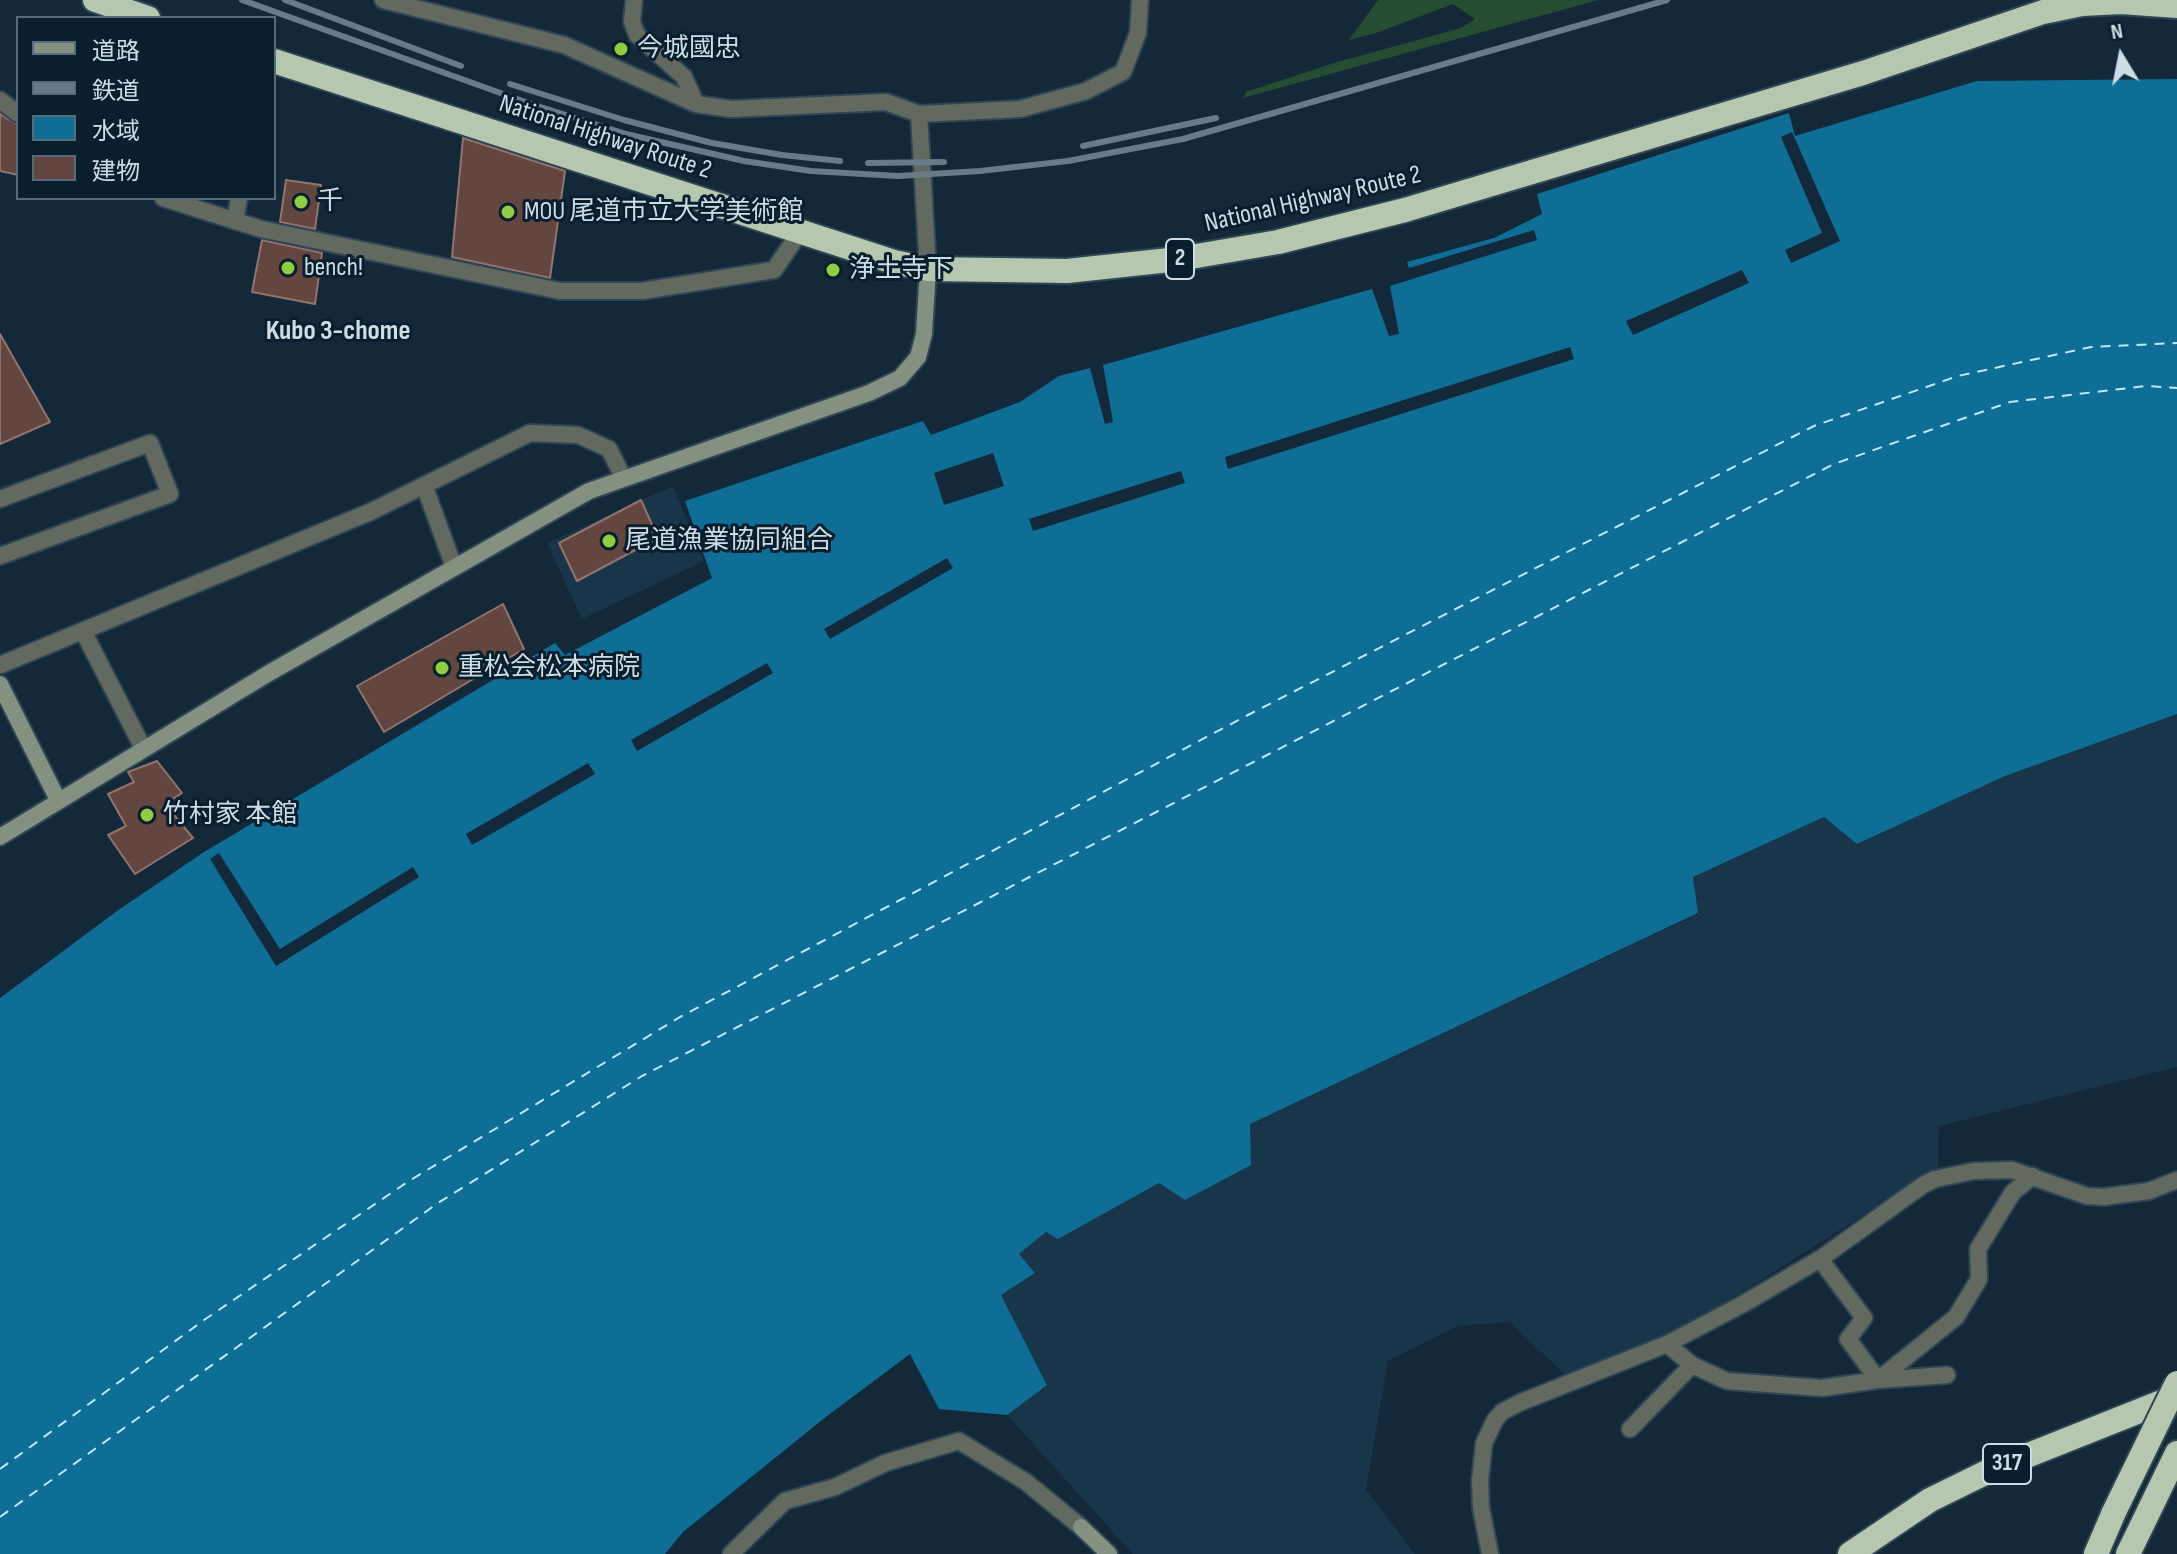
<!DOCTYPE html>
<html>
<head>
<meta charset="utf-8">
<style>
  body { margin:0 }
  #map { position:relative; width:2177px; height:1554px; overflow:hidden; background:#132939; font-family:"Sofia Sans Condensed","Noto Sans JP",sans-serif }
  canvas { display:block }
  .legend { position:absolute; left:16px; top:16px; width:260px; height:184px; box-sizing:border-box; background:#091f2e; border:2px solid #586b78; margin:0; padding:10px 14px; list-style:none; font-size:24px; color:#cedce6 }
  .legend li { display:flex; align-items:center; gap:16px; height:40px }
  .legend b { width:40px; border:2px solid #586b78 }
  .north { position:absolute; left:2081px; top:16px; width:80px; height:80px; -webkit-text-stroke:6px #091f2e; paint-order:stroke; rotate:350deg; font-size:22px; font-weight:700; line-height:32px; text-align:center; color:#cedce6 }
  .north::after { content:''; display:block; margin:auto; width:28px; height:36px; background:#cedce6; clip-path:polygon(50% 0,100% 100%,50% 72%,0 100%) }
</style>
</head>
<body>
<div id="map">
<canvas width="2177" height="1554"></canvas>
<ul class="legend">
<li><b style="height:10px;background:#849080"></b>道路</li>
<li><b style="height:10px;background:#697b89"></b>鉄道</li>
<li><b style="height:22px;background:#0e6e95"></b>水域</li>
<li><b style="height:22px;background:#634640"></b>建物</li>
</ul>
<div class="north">N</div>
</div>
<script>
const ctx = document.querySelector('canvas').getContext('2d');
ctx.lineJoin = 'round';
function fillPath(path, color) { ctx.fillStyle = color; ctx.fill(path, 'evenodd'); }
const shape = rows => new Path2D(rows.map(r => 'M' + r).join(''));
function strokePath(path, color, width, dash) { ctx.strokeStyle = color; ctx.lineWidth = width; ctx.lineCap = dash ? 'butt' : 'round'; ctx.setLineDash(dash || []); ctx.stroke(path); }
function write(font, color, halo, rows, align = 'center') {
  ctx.font = font + ' "Sofia Sans Condensed","Noto Sans JP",sans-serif'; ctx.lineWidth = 6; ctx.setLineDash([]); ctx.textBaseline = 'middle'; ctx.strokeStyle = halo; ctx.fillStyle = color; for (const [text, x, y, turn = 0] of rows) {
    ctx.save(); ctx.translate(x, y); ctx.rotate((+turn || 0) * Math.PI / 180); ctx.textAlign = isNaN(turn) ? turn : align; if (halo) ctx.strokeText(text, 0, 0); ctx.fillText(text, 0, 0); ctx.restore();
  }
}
const built = shape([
  [673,486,704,561,582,619,547,543],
  [2177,714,2177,1067,1939,1126,1938,1168,1693,1323,1570,1379,1509,1322,1458,1326,1388,1361,1366,1490,1415,1554,1133,1554,1007,1415,1047,1384,1001,1295,1035,1273,1019,1254,1046,1232,1059,1238,1159,1183,1250,1124,1698,914,1693,877,1824,817,1857,844,2005,776]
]);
const green = shape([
  [1378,0,1598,0,1243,98,1246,92,1334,63,1461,28,1475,19,1453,4,1376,33,1349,40]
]);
const water = shape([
  [2177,79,2177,714,2005,776,1857,844,1824,817,1693,877,1698,913,1250,1124,1251,1165,1185,1200,1159,1183,1058,1239,1046,1232,1019,1254,1035,1273,1001,1295,1047,1385,1007,1415,939,1409,910,1354,827,1416,683,1532,665,1554,0,1554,0,998,117,911,204,852,555,643,565,655,712,578,685,501,923,421,931,435,1020,402,1059,376,1090,368,1105,424,1113,422,1103,365,1372,289,1389,336,1399,334,1390,286,1537,240,1534,230,1409,268,1407,262,1494,238,1542,214,1537,194,1789,113,1795,136,1977,81]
]);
const pier = shape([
  [1792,132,1840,241,1791,263,1785,250,1822,233,1781,137],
  [1742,270,1749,283,1633,335,1626,321],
  [1570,347,1574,359,1228,469,1225,457],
  [993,453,1004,486,944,505,934,473],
  [1181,471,1185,483,1033,531,1029,519],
  [947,558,953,568,830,639,824,629],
  [767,663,773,673,637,751,631,740],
  [588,763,595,774,472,845,466,834],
  [219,853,280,949,413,867,419,877,276,966,210,859]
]);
const ferry = shape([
  [0,1469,204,1320,409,1181,680,1017,1246,716,1814,426,1958,376,2091,347,2177,343],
  [0,1517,438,1203,642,1076,1834,464,2010,402,2146,386,2177,388]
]);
const building = shape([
  [0,114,18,125,18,175,0,171,0,114],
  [463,138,565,171,550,278,452,257,463,138],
  [286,180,321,185,315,229,280,222,286,180],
  [262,240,322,253,315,304,252,292,262,240],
  [0,334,50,422,0,444,0,334],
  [641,500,658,538,577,581,559,543,641,500],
  [503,604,524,649,384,732,357,686,503,604],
  [157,761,182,793,165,804,193,838,135,874,108,835,126,826,108,794,134,782,128,772,157,761]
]);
const street = shape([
  [383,0,564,45,696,104,731,109,886,102,919,114,1020,109,1086,91,1123,72,1138,33,1140,0],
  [634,0,632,22,637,35,684,77,696,104],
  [0,100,18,114],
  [919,114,928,269],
  [163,198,261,229,560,291,642,291,774,270,800,232],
  [235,221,239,198],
  [424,485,454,567],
  [0,499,150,443,170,494,0,556],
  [83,631,143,748],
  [0,665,370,512,530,433,578,435,609,449,623,477],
  [1820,1259,1864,1318,1848,1339,1878,1380,1947,1375],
  [1667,1344,1692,1365,1727,1381,1822,1388,1878,1380,1956,1317,1979,1279,1978,1249,2013,1192,2033,1176],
  [1630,1429,1692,1365],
  [731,1554,785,1501,835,1487,885,1463,959,1441,1026,1482,1081,1527],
  [1490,1554,1481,1508,1480,1481,1484,1443,1495,1420,1502,1412,1519,1403,1667,1344,1743,1304,1820,1259,1923,1185,1935,1179,1974,1171,2012,1170,2087,1196,2103,1197,2149,1191,2177,1180]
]);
const secondary = shape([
  [0,684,58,800],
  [0,837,269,673,589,491,869,393,900,378,918,357,924,334,928,269],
  [1081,1527,1109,1554]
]);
const highway = shape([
  [95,0,148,18],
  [274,61,894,262,928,269,1067,271,1179,259,1278,242,1405,210,1863,73,2043,12,2082,4,2121,2,2177,6],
  [1850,1554,1930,1500,1991,1470,2177,1396],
  [2096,1554,2114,1512],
  [2128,1554,2177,1453]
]);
const rail = shape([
  [242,0,531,104,626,134,744,161,811,171,898,176,980,171,1068,161,1183,139,1667,0],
  [285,0,461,66],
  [510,84,624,120,712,143,782,155,840,161],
  [1083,146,1216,118],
  [868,163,944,162]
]);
const highwayBridge = shape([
  [2114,1512,2177,1383]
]);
const markers = [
  [621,49,8,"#8fcd41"],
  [301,202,8,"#8fcd41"],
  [508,212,8,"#8fcd41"],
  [288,268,8,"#8fcd41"],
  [833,270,8,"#8fcd41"],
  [609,541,8,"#8fcd41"],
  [442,668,8,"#8fcd41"],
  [147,815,8,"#8fcd41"]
];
const shields = [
  [1180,259,28],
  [2007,1464,48]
];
const shieldNames = [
  ["2",1180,259],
  ["317",2007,1464]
];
const poiNames = [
  ["今城國忠",637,49],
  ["千",317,202],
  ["MOU 尾道市立大学美術館",524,212],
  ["bench!",304,268],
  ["浄土寺下",849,270],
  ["尾道漁業協同組合",625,541],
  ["重松会松本病院",458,668],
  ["竹村家 本館",163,815]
];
const streetNames = [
  ["National Highway Route 2",605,138,18],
  ["National Highway Route 2",1313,200,-13]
];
const neighbourhoodNames = [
  ["Kubo 3-chome",338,332]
];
fillPath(built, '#193549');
fillPath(green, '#264d31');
fillPath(water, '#0e6e95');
fillPath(pier, '#132939');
strokePath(ferry, '#c0e8ff', 2, [10, 8]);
fillPath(building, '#634640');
strokePath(building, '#93746d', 2);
strokePath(street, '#314655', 20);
strokePath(secondary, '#314655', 20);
strokePath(highway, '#314655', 28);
strokePath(street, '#626a5f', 16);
strokePath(secondary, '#849080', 16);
strokePath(highway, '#b5c8af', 24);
strokePath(rail, '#697b89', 6);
strokePath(highwayBridge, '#314655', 28, []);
strokePath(highwayBridge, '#b5c8af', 24);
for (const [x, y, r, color] of markers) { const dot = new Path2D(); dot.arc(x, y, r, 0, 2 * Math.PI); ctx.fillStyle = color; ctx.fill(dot); strokePath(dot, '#091f2e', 3); }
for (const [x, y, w] of shields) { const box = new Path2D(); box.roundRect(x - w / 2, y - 20, w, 40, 6); ctx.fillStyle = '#091f2e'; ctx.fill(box); strokePath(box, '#cedce6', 2); }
write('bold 24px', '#cedce6', null, shieldNames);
write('26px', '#cedce6', '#091f2e', poiNames, 'left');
write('26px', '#cedce6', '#091f2e', streetNames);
write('bold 28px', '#cedce6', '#091f2e', neighbourhoodNames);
</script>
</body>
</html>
